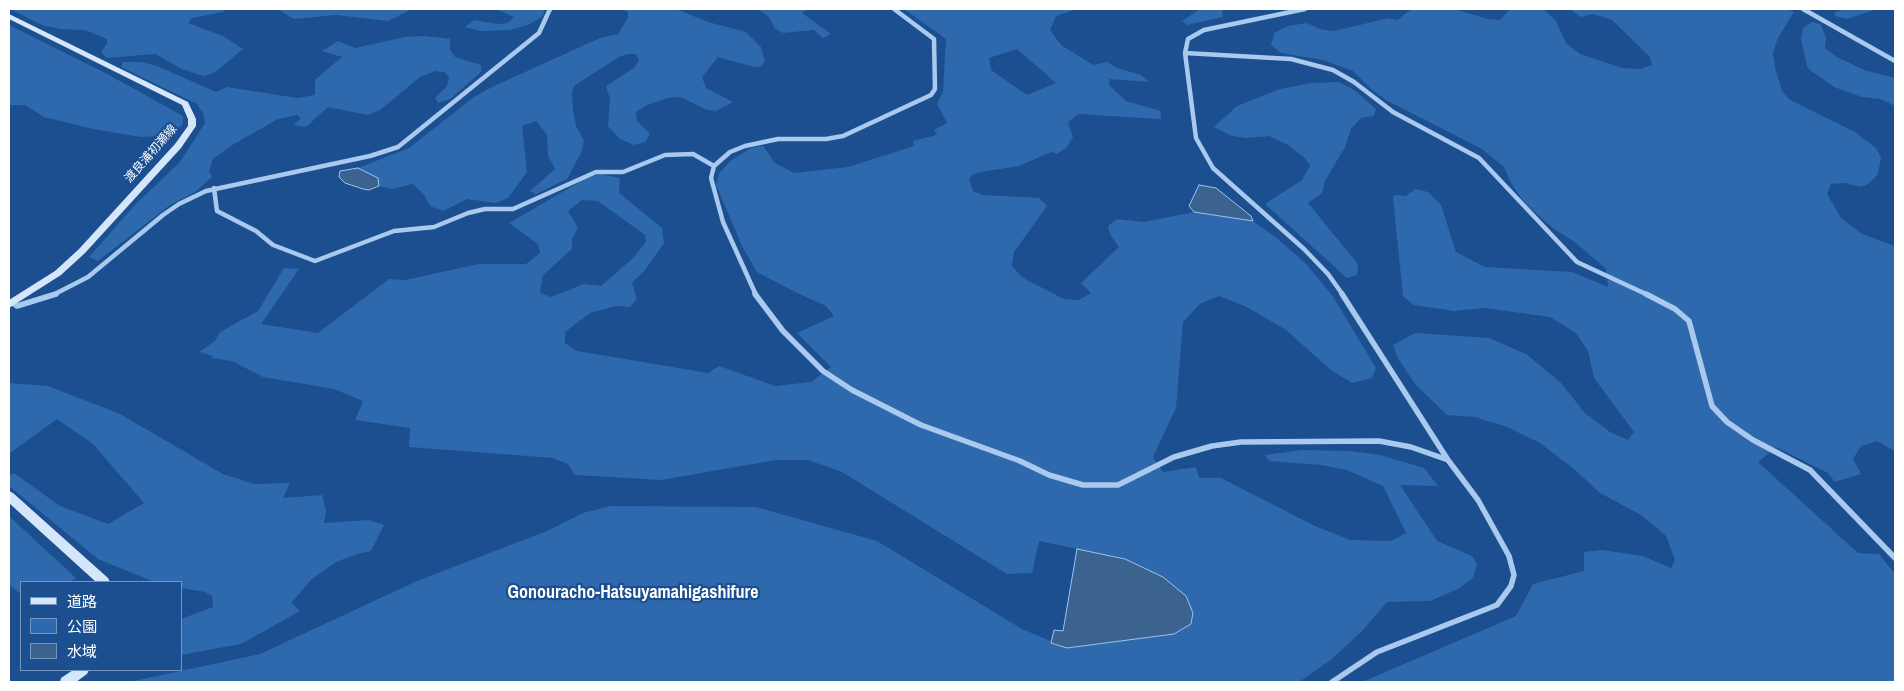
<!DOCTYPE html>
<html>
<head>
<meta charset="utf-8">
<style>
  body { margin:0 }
  #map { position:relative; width:1904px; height:691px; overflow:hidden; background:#1b4f8f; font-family:"Archivo Narrow","Noto Sans JP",sans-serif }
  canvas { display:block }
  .frame { position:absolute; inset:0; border:10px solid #fff; pointer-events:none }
  .legend { position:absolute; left:20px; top:581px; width:162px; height:90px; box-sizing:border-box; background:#1b4f8f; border:1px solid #7695bc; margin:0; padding:6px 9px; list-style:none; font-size:15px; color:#fff }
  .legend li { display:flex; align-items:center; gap:10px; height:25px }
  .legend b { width:25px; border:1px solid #7695bc }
</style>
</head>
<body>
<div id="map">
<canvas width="1904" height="691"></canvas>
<div class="frame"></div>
<ul class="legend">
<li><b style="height:6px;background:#d6e6fa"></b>道路</li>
<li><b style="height:14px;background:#2e69ad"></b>公園</li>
<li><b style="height:14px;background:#3c6290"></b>水域</li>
</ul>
</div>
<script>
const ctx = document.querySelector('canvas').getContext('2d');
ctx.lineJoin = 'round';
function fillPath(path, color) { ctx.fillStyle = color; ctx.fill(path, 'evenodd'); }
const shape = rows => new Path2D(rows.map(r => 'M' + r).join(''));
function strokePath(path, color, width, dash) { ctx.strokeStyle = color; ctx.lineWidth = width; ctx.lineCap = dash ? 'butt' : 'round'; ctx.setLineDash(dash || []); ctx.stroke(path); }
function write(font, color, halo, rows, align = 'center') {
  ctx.font = font + ' "Archivo Narrow","Noto Sans JP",sans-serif'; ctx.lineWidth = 4.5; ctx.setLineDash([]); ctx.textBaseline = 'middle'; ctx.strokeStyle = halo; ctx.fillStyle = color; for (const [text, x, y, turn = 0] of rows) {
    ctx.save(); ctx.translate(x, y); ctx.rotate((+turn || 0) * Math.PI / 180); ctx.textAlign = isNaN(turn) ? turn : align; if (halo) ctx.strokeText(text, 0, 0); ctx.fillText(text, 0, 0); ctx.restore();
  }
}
const green = shape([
  [10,9,227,9,223,12,192,18,188,23,223,36,243,49,214,73,203,76,182,69,155,54,107,58,101,52,107,43,107,39,85,30,60,29,42,25],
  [277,9,412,9,388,21,336,15,294,19],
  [496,9,545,9,543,16,530,24,511,30,480,31,465,27,474,20,498,24,508,23,514,17],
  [622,9,676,9,708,22,746,32,761,47,765,62,760,67,750,66,718,57,702,77,706,88,733,102,716,111,707,110,681,97,668,98,647,105,636,112,637,121,650,134,645,142,634,145,620,139,608,126,610,99,606,86,634,68,639,60,636,54,629,54,619,57,575,85,572,91,573,109,576,126,584,141,581,153,567,179,536,194,530,191,555,169,548,156,547,135,536,121,522,126,527,172,508,198,496,203,467,199,443,211,430,206,424,195,413,184,392,189,379,186,378,178,358,168,409,148,474,97,492,87,600,38,618,34,628,18,628,12],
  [758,9,808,9,802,13,831,34,823,38,814,30,783,33,775,29,769,17],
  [904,9,1077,9,1056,16,1050,30,1061,45,1093,65,1107,62,1117,68,1141,75,1149,82,1110,79,1109,85,1126,101,1161,111,1161,119,1078,114,1068,122,1073,137,1066,148,1057,154,1051,152,1019,166,981,172,972,175,969,179,973,191,983,195,1039,198,1047,206,1014,252,1012,266,1023,278,1064,299,1079,300,1091,293,1081,283,1119,247,1110,234,1108,226,1117,219,1144,222,1194,212,1253,221,1278,239,1306,264,1332,295,1376,368,1372,378,1352,383,1331,370,1286,330,1245,306,1219,296,1200,304,1183,322,1176,408,1153,457,1163,472,1196,467,1199,478,1221,478,1315,526,1350,540,1391,541,1406,533,1383,486,1347,470,1321,465,1269,461,1265,455,1302,450,1350,451,1380,455,1424,468,1438,486,1400,485,1437,541,1472,556,1477,564,1473,578,1458,589,1430,601,1387,602,1363,630,1332,659,1299,682,129,682,260,654,417,581,547,531,583,513,610,506,756,507,877,541,1022,629,1067,648,1090,645,1163,577,1125,559,1039,541,1032,573,1007,574,842,472,808,460,776,460,661,480,575,475,568,464,553,458,409,447,410,428,355,420,363,401,334,389,263,377,232,361,211,358,213,356,199,352,215,341,220,332,258,311,284,268,299,269,261,324,318,333,389,279,405,280,479,264,526,264,540,253,538,244,509,223,583,180,599,174,620,178,619,193,662,228,664,243,645,270,632,283,637,299,630,307,616,306,590,313,565,332,565,343,577,351,708,373,719,366,775,386,811,382,831,367,797,333,834,316,826,306,797,293,757,272,743,248,716,185,719,174,730,161,751,148,763,146,775,163,794,173,848,167,914,146,913,141,937,135,934,130,947,123,937,104,943,92,946,39],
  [1017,49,1056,83,1027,95,991,70,989,58],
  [582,200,598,201,645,235,646,242,633,258,601,286,584,284,551,297,540,293,543,275,572,249,572,239,578,228,568,211],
  [1196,9,1222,9,1223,17,1187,25,1182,21,1197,11],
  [1412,9,1454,9,1488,19,1500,20,1510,9,1543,9,1556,21,1566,43,1580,54,1622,68,1640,69,1652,65,1650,57,1612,20,1593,14,1581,17,1569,9,1787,9,1794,12,1778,38,1773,53,1775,68,1782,91,1790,100,1855,132,1876,148,1881,158,1878,174,1870,183,1861,187,1844,183,1831,184,1827,194,1841,218,1862,234,1895,246,1895,451,1877,441,1861,446,1853,459,1861,474,1835,482,1828,473,1776,447,1758,462,1858,553,1879,554,1895,574,1895,682,1362,682,1516,616,1533,584,1584,571,1584,552,1602,550,1643,556,1671,568,1675,560,1666,536,1641,515,1600,493,1574,469,1540,443,1507,427,1475,417,1447,415,1415,384,1398,358,1393,345,1415,333,1489,338,1526,354,1561,383,1585,413,1610,432,1628,440,1634,432,1594,378,1588,351,1576,333,1550,317,1484,308,1454,311,1414,305,1403,296,1393,198,1395,195,1406,196,1415,189,1428,192,1441,205,1456,252,1485,267,1572,272,1608,287,1606,269,1575,242,1554,229,1525,203,1512,185,1504,167,1482,149,1388,101,1372,90,1353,71,1323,60,1281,53,1271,45,1274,33,1288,26,1307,23,1320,29,1334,31,1389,18,1397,20],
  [1847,9,1878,9,1846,19,1835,16,1835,12],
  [1812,22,1821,25,1826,38,1825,48,1837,57,1864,70,1895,78,1895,106,1881,99,1862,97,1834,87,1810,70,1807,66,1801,39,1803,28],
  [9,25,109,75,183,116,183,124,175,131,159,136,141,137,93,129,44,117,25,105,9,105],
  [425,36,450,39,450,50,455,57,481,65,481,72,450,99,438,103,435,98,447,86,449,78,445,72,435,71,420,77,380,110,367,115,328,107,306,127,294,125,301,118,297,115,278,119,234,144,213,159,209,171,212,177,195,192,170,205,98,261,89,257,135,205,180,162,205,123,203,113,197,104,121,67,123,62,141,62,157,66,216,92,227,87,297,98,315,95,315,80,342,57,322,51,338,41,355,48,405,37],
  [1339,82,1354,90,1376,109,1374,116,1361,118,1351,129,1345,147,1325,181,1322,193,1308,203,1358,264,1357,275,1347,278,1265,204,1302,180,1310,166,1306,159,1288,145,1269,136,1246,138,1232,136,1214,127,1237,106,1280,89,1311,83],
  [9,383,48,386,120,414,223,474,254,484,290,483,283,498,322,495,326,511,324,523,369,520,384,525,371,551,357,554,336,562,312,579,291,603,300,611,241,644,181,655,181,619,213,607,212,596,205,592,181,588,181,582,154,582,98,559,9,486,9,476,14,473,60,506,108,524,144,503,93,444,57,419,9,454],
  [9,516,76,578,70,582,21,582,21,594,9,585]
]);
const water = shape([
  [358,168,378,178,379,186,369,190,363,189,345,183,339,177,340,171,358,168],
  [1199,185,1216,188,1251,216,1253,221,1194,212,1189,206,1199,185],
  [1077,549,1125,559,1163,577,1186,596,1193,613,1191,624,1174,634,1067,648,1051,643,1054,630,1063,631,1077,549]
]);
const streetFar1 = shape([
  [1305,9,1204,30,1188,39,1185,53,1196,138,1213,168,1304,249,1328,274,1343,295],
  [1803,9,1895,61],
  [1185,53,1291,59,1333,70,1354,82,1393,112,1479,158,1577,262,1648,295],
  [214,188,217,211,256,231,273,245,315,261,394,231,434,227,468,213,485,209,513,209,596,172,623,172,665,155,693,154,714,166],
  [53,295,88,277,163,215,179,204,206,191,370,156,398,147,539,33,550,9],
  [756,295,723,222,711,178,714,166,730,152,745,146,778,139,826,139,843,136,931,95,935,89,934,39,894,9]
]);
const street = shape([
  [755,294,783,331,823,371,852,390,921,425,1020,461,1049,475,1083,485,1118,485,1174,457,1212,446,1241,442,1379,441,1411,447,1448,460],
  [1646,294,1675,309,1689,321,1712,406,1727,422,1753,440,1810,470,1895,558],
  [12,302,17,306,56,294],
  [1332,682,1377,652,1497,605,1511,586,1514,575,1509,556,1478,500,1448,460,1342,294]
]);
const secondary = shape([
  [9,14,188,102,196,119,196,126,181,148,85,253,61,275,9,308,9,300,55,271,79,249,175,144,188,126,188,119,182,105,9,19,9,14],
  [9,491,13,493,108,578,110,582,96,582,9,503,9,491],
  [73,670,89,670,87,674,76,682,60,682,61,678,73,670]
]);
const streetNames = [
  ["渡良浦初瀬線",151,154,-49]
];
const nearQuarternames = [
  ["Gonouracho-Hatsuyamahigashifure",633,593]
];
fillPath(green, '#2e69ad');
fillPath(water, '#3c6290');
strokePath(water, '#9cc4f0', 1);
strokePath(streetFar1, '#a9c9ee', 4.5);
strokePath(street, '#a9c9ee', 5.5);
fillPath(secondary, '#d6e6fa');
write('12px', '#fff', '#1b4f8f', streetNames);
write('bold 18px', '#fff', '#1b4f8f', nearQuarternames);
</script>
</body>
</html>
